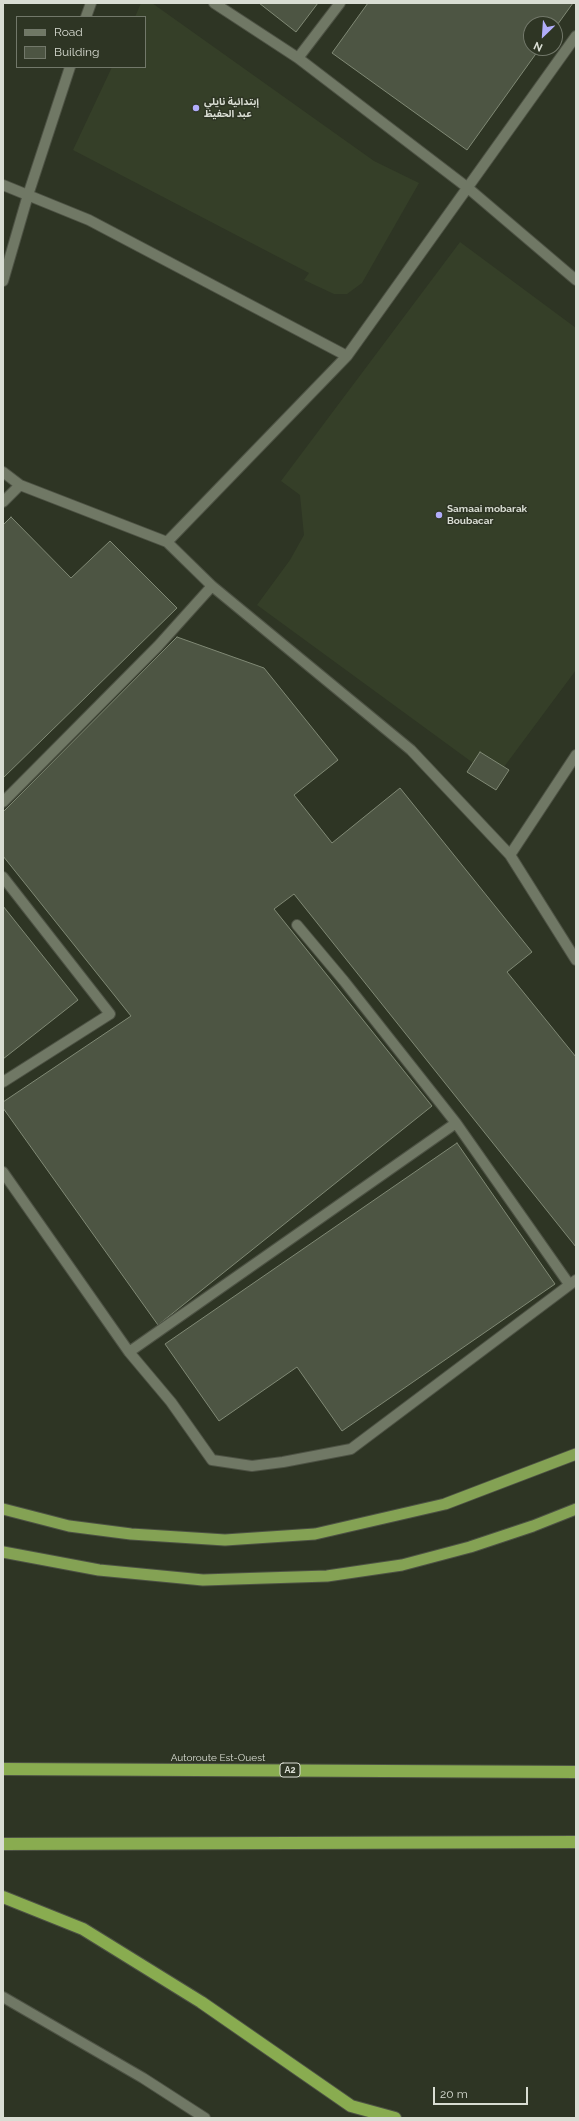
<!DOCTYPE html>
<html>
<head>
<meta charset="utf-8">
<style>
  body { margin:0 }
  #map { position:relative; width:579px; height:2121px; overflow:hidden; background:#2e3524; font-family:Raleway,sans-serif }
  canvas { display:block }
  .frame { position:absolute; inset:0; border:4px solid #d9ddd3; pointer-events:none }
  .legend { position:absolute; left:16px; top:16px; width:130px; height:52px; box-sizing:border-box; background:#2e3524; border:1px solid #72786a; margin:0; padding:5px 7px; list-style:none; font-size:12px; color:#d9ddd3 }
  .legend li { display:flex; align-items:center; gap:8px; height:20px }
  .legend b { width:20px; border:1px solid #72786a }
  .north { position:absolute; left:523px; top:16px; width:40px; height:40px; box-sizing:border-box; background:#2e3524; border:1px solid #72786a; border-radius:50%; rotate:205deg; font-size:11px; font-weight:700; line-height:16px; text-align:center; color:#d9ddd3 }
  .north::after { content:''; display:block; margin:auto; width:14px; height:18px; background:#b1adfa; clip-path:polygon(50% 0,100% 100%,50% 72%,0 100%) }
  .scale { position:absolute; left:433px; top:2087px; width:95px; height:18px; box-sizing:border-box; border:2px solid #d9ddd3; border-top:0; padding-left:5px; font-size:12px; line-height:14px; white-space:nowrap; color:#d9ddd3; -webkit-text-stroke:3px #2e3524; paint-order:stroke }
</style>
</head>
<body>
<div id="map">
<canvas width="579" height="2121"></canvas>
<div class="frame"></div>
<ul class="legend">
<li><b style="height:5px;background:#707865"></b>Road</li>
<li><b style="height:11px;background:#4d5543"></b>Building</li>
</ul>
<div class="north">N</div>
<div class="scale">20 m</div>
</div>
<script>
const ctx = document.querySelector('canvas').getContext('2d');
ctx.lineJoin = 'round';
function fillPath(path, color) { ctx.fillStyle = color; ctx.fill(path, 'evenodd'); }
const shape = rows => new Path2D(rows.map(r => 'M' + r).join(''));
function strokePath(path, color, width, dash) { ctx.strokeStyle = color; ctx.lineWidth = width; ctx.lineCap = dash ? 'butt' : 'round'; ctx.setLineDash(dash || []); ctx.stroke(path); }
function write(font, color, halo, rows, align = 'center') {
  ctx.font = font + ' Raleway,"Noto Sans Arabic",sans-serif'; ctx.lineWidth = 3; ctx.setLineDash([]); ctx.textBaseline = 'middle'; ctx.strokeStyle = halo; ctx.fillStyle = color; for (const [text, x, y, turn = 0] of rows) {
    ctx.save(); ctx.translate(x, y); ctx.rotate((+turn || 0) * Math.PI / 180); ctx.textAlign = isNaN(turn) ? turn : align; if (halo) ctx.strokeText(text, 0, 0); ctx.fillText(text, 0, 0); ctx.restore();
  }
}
const built = shape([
  [141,3,152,3,374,161,419,183,362,283,347,294,334,294,304,280,309,273,73,150,112,67,145,67,145,17,135,17],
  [460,242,576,328,576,670,495,779,257,605,290,560,304,535,300,495,281,481]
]);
const building = shape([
  [259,3,318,3,296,32,259,3],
  [368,3,573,3,555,28,555,24,531,24,531,48,540,48,467,150,332,53,368,3],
  [11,517,71,578,110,541,177,608,3,778,3,525,11,517],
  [177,637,264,668,338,760,294,795,332,843,400,788,532,952,507,972,576,1057,576,1247,294,894,274,909,432,1106,158,1325,3,1108,3,1102,131,1016,3,856,3,812,177,637],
  [480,752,509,770,496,790,467,772,480,752],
  [3,906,78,1000,3,1059,3,906],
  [457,1143,555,1284,342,1431,297,1367,219,1421,165,1344,457,1143]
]);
const minor = shape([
  [214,3,298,58,468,188,576,280],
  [86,17,91,3],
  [298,58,340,3],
  [3,185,89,220,347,356],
  [3,281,28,195,70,67],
  [3,472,20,485,167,542,212,586,411,750,510,855,576,960],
  [3,502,20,485],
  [167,542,347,356,576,36],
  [3,802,158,646,212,586],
  [510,855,576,755],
  [3,877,110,1014,3,1082],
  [297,925,344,981,456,1123,569,1284],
  [3,1172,129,1352,171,1402,212,1460,252,1466,283,1462,351,1449,576,1280],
  [129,1352,456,1123],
  [3,1997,143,2078,205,2118]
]);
const trunk = shape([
  [3,1509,69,1526,131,1534,225,1540,315,1534,445,1504,576,1454],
  [3,1552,99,1570,203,1580,327,1576,402,1565,470,1547,533,1526,576,1509]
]);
const motorway = shape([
  [3,1769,576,1772],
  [3,1844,576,1842],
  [3,1897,83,1929,201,2002,351,2106,395,2118]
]);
const markers = [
  [196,108,4,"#b1adfa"],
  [439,515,4,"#b1adfa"]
];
const shields = [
  [290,1770,20]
];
const shieldNames = [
  ["A2",290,1770]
];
const poiNames = [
  ["إبتدائية نايلي",204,102],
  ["عبد الحفيظ",204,114],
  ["Samaai mobarak",447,509],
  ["Boubacar",447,521]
];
const streetNames = [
  ["Autoroute Est-Ouest",218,1758]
];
fillPath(built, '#353f28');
fillPath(building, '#4d5543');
strokePath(building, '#808975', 1);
strokePath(minor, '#4d5244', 12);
strokePath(trunk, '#4d5244', 13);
strokePath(motorway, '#4d5244', 14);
strokePath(minor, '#707865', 10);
strokePath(trunk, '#84a254', 11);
strokePath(motorway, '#89ac50', 12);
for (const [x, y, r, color] of markers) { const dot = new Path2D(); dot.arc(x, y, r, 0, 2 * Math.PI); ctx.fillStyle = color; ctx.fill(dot); strokePath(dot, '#2e3524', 1.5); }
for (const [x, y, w] of shields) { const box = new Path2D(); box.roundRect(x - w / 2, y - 7, w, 14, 3); ctx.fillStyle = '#2e3524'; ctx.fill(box); strokePath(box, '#d9ddd3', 1); }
write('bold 9px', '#d9ddd3', null, shieldNames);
write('bold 10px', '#d9ddd3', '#2e3524', poiNames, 'left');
write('10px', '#d9ddd3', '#2e3524', streetNames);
</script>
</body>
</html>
